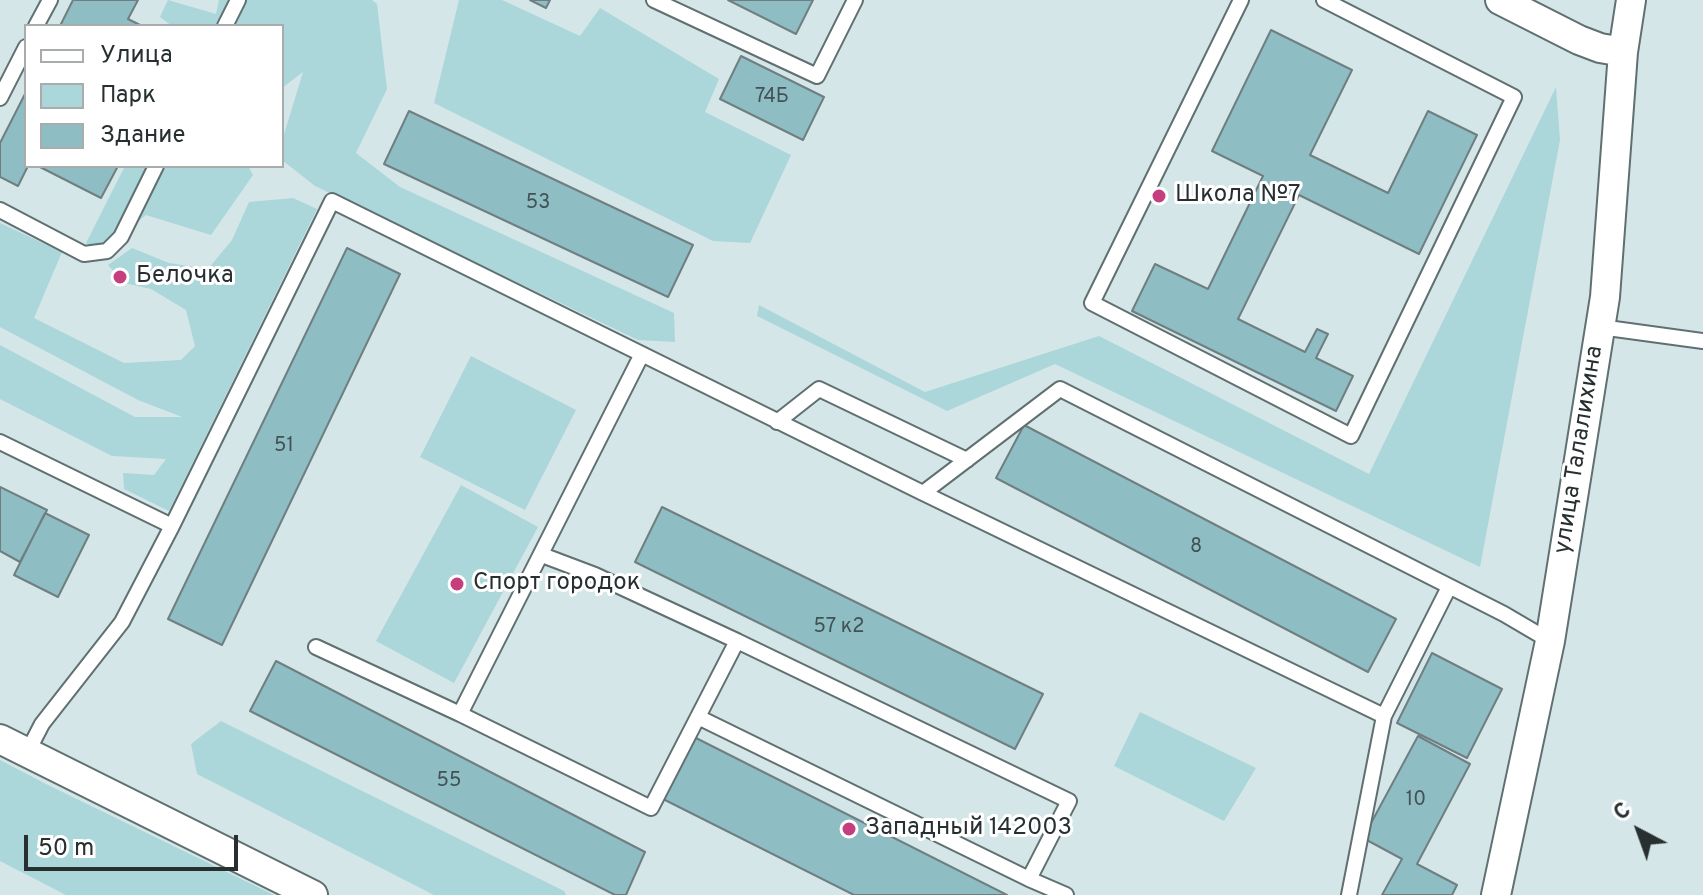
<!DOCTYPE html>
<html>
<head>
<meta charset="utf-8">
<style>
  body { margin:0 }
  #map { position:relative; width:1703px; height:895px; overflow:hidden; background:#d5e6e8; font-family:Overpass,sans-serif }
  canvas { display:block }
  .legend { position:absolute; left:24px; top:24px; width:260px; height:144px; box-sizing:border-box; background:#fff; border:2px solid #a9acac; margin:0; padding:10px 14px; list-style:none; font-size:24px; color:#282f30 }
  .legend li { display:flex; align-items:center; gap:16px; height:40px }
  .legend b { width:40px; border:2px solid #a9acac }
  .north { position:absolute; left:1599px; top:791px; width:80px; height:80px; -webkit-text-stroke:6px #fff; paint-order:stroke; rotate:319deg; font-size:22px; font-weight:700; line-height:32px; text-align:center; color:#282f30 }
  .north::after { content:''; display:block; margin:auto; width:28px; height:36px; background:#282f30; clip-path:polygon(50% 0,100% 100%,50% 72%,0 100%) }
  .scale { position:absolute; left:24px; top:835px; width:214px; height:36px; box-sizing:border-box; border:4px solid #282f30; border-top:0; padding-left:10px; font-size:24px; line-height:28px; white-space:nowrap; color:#282f30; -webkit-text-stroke:6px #fff; paint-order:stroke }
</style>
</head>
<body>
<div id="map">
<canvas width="1703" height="895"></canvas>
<ul class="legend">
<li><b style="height:10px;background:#fff"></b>Улица</li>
<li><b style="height:22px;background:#abd6da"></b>Парк</li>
<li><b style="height:22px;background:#8ebdc3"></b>Здание</li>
</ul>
<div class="north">С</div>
<div class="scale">50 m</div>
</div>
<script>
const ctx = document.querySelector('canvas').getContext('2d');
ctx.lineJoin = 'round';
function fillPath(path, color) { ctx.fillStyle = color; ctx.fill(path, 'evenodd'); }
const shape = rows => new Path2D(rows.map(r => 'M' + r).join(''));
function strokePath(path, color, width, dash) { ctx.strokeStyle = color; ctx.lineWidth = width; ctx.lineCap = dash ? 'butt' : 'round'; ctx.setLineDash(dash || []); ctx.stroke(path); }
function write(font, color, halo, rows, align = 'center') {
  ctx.font = font + ' Overpass,sans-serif'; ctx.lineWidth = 6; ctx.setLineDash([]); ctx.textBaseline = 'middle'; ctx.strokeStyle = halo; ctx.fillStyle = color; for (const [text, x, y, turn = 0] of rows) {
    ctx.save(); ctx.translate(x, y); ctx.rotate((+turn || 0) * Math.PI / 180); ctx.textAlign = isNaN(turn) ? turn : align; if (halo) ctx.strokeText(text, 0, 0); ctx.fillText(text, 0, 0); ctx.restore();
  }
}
const green = shape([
  [168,0,216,14,219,0,372,0,377,4,387,89,356,153,400,187,674,313,675,342,638,340,315,186,282,160,282,141,303,72,282,88,282,26,172,26,160,17],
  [459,0,502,0,580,36,600,8,719,79,705,112,791,155,750,243,713,241,434,103],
  [1556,87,1560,140,1480,567,1055,364,947,411,757,316,759,305,925,392,1099,336,1369,474],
  [125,166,248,166,253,175,211,235,146,215,101,251,86,243],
  [293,198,317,209,169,511,124,489,123,473,154,475,166,459,112,456,0,399,0,345,135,417,182,417,138,400,0,327,0,223,62,252,34,318,124,363,181,360,195,346,186,310,151,289,124,283,108,265,132,248,169,263,208,269,232,240,249,202],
  [471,356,576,410,525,510,420,457],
  [461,485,538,527,454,683,376,641],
  [1140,712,1256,768,1224,821,1114,766],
  [221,721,564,891,566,895,434,895,197,774,191,744],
  [0,760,44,783,274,895,66,895,0,861]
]);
const building = shape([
  [73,0,138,0,128,19,142,26,60,26,73,0],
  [530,0,550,0,546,8,530,0],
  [728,0,813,0,796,34,728,0],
  [1271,30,1352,70,1310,155,1388,193,1428,111,1477,135,1419,254,1299,195,1238,319,1305,352,1317,329,1328,334,1316,358,1353,376,1336,411,1132,311,1155,264,1208,289,1263,176,1212,151,1271,30],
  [741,56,824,97,803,140,720,99,741,56],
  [26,92,26,166,28,166,18,186,0,177,0,143,26,92],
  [409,111,693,245,668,297,384,164,409,111],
  [38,166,118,166,101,198,38,166],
  [347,248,400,274,222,645,168,619,347,248],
  [1024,425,1396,619,1368,672,996,478,1024,425],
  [0,487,47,510,20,562,0,551,0,487],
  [662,507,1043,694,1015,749,635,562,662,507],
  [45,513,89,535,58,597,14,575,45,513],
  [1432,653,1502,689,1467,758,1397,723,1432,653],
  [276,661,645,852,626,895,615,895,250,711,276,661],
  [1418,736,1470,764,1417,864,1457,885,1452,895,1382,895,1402,859,1363,838,1418,736],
  [694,737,1007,895,854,895,663,799,694,737]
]);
const lane = shape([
  [654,0,817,76,855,0],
  [1241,0,1092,303,1351,436,1514,97,1324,0],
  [36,26,50,0],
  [225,26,238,0],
  [0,98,26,47],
  [0,210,84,254,107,251,121,237,156,166],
  [1600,327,1703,341],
  [777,422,819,389,967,460],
  [0,442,172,526],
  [923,493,1384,716],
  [542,555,595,575,737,641,651,808,460,714,641,356],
  [316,647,460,714],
  [698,717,1029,879,1069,801,737,641],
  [27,753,42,724,122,622,172,526,332,201,923,493,1060,389,1504,614,1550,641],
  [1029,879,1066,895],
  [1349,895,1384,716,1449,587]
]);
const street = shape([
  [1500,0,1579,40,1600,48,1623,52],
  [0,739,313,895],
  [1496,895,1550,641,1605,297,1623,52,1631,0]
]);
const markers = [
  [1159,196,8,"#c53f7f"],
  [120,277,8,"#c53f7f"],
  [457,584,8,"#c53f7f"],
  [849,829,8,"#c53f7f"]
];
const numberNames = [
  ["74Б",772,98],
  ["53",538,204],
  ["51",284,447],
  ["8",1196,548],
  ["57 к2",839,628],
  ["55",449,782],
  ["10",1416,801]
];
const poiNames = [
  ["Школа №7",1175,196],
  ["Белочка",136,277],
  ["Спорт городок",473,584],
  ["Западный 142003",865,829]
];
const streetNames = [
  ["улица Талалихина",1580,450,-81]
];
fillPath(green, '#abd6da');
fillPath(building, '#8ebdc3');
strokePath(building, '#6f7f81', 2);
strokePath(lane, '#607071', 18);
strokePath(street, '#607071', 32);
strokePath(lane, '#fff', 14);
strokePath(street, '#fff', 28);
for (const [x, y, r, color] of markers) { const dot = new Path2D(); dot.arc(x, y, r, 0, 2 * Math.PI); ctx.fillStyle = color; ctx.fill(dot); strokePath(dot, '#fff', 3); }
write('20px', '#425255', null, numberNames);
write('24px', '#282f30', '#fff', poiNames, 'left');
write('24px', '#282f30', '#fff', streetNames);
</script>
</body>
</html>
